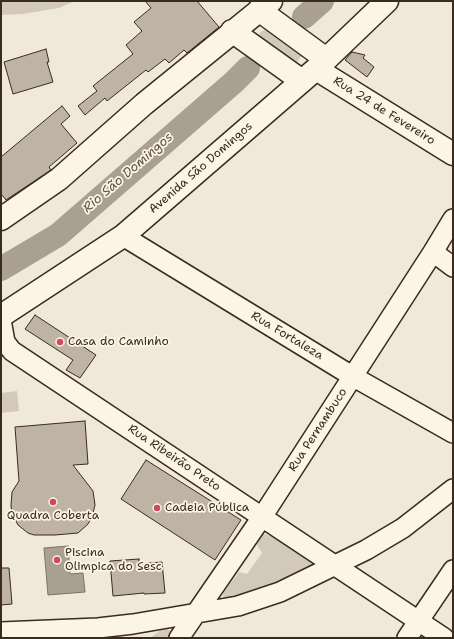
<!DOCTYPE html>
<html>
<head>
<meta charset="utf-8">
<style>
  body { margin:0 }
  #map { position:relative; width:454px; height:639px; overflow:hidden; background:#f0e9d9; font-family:"Shantell Sans",sans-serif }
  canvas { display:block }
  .frame { position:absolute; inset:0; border:2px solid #3b2a1e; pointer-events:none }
</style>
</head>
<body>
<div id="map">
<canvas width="454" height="639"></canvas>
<div class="frame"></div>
</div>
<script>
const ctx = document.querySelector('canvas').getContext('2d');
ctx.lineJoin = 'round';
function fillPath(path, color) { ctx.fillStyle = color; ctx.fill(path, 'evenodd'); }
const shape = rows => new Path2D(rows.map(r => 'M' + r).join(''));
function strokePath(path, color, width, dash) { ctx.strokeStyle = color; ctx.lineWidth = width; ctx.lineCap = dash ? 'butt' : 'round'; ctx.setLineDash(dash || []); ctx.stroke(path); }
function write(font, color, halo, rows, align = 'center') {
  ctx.font = font + ' "Shantell Sans",sans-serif'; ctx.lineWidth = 3.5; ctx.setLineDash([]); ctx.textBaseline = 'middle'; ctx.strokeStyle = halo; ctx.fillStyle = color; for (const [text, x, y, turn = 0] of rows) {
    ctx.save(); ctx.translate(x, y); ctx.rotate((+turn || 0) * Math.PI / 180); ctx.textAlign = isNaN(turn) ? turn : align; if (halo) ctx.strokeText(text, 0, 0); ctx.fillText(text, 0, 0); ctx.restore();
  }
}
const green = shape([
  [1,1,75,1,59,8,23,14,1,15],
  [267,29,271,29,301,50,302,55,297,62,292,64,259,40,260,32],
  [17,391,19,411,1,413,1,393],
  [265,534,279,539,311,560,314,563,313,567,310,570,245,597,230,599,227,598,223,596,224,592,239,572,247,574,262,553,257,545,258,539,260,535],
  [167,629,174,633,175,638,137,638,150,638,161,630]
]);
const water = shape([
  [68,546,70,574,83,573,85,592,48,595,44,548,68,546]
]);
const river = shape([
  [304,17,322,1],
  [1,269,58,235,234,82,248,68]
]);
const building = shape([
  [145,1,197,1,219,27,187,53,184,50,169,63,165,59,148,72,146,70,107,101,105,98,85,115,78,106,97,91,93,86,133,54,126,45,142,31,134,22,151,8,145,1],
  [46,49,49,62,47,62,53,82,13,94,4,62,46,49],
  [352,52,365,55,363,58,374,67,367,77,345,60,352,52],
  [62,106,70,116,61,124,77,143,49,167,51,170,6,200,1,194,1,157,62,106],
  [35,315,96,355,80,378,66,370,73,360,25,329,35,315],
  [85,421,88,464,73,465,93,491,95,505,92,517,88,524,78,533,55,535,34,535,28,533,18,525,12,513,11,506,12,492,19,481,15,427,85,421],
  [146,460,241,520,215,560,121,499,146,460],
  [139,559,139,564,162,562,165,593,144,594,144,593,113,596,110,561,139,559],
  [1,568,9,568,12,604,1,605,1,568]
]);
const minor = shape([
  [123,236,352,376,453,433],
  [433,252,453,267],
  [1,320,5,342,12,351,444,638],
  [1,632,98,628,133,624,238,606,280,592,366,550,403,528,453,489],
  [179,638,262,517,433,252,453,219],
  [407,638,453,570]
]);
const major = shape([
  [259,10,326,59],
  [232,31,302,81],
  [316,69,453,154],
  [1,219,59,179,144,104,271,1],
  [1,316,123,236,316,69,387,1]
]);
const markers = [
  [60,342,4,"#d1495b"],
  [53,502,4,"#d1495b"],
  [157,508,4,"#d1495b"],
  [57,560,4,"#d1495b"]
];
const streetNames = [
  ["Rua 24 de Fevereiro",384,111,32],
  ["Avenida São Domingos",201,168,-41],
  ["Rua Fortaleza",287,336,31],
  ["Rua Pernambuco",318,430,-57],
  ["Rua Ribeirão Preto",174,458,34]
];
const poiNames = [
  ["Casa do Caminho",68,342],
  ["Cadeia Pública",165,508],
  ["Quadra Coberta",53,516,"center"],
  ["Piscina",65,553],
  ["Olimpica do Sesc",65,567]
];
const waterNames = [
  ["Rio São Domingos",128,173,-41]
];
fillPath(green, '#d2c9ba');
fillPath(water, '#aaa091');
strokePath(water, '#7e7163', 1);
strokePath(river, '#aaa091', 24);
fillPath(building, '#beb3a4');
strokePath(building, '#3b2a1e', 1);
strokePath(minor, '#3b2a1e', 22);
strokePath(major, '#3b2a1e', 25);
strokePath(minor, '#fcf5e5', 19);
strokePath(major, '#fcf5e5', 22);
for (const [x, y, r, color] of markers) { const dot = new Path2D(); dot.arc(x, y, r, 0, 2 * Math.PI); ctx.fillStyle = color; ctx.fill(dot); strokePath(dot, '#fcf5e5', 1.5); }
write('12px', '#3b2a1e', '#fcf5e5', streetNames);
write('12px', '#3b2a1e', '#fcf5e5', poiNames, 'left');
write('italic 13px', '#625346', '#fcf5e5', waterNames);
</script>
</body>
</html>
